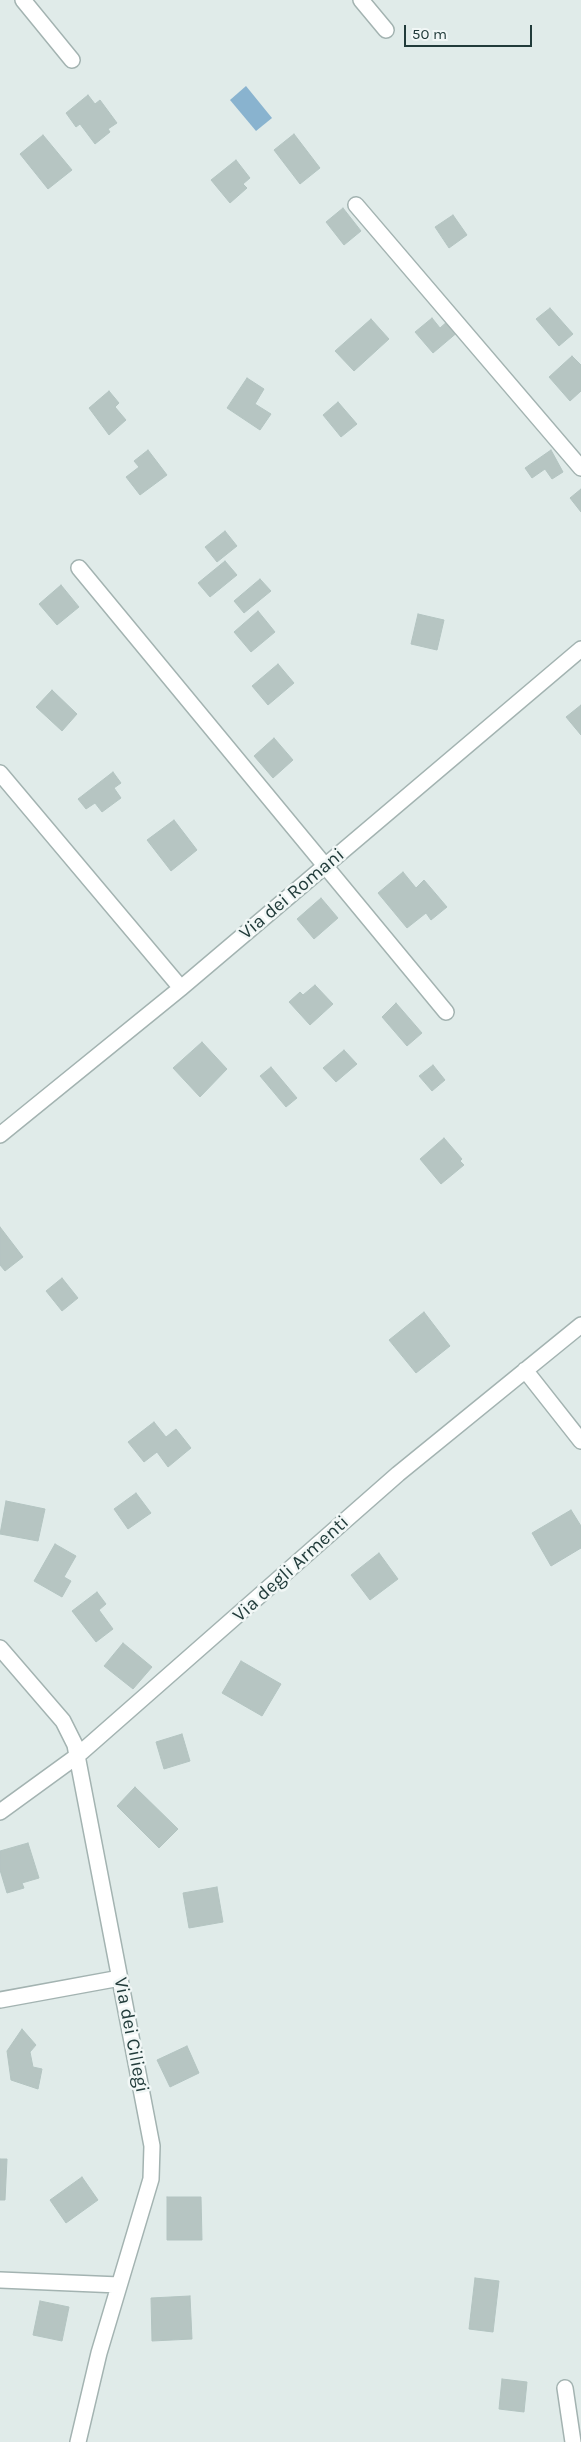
<!DOCTYPE html>
<html>
<head>
<meta charset="utf-8">
<style>
  body { margin:0 }
  #map { position:relative; width:581px; height:2442px; overflow:hidden; background:#e0ebe9; font-family:Karla,sans-serif }
  canvas { display:block }
  .scale { position:absolute; left:404px; top:25px; width:128px; height:22px; box-sizing:border-box; border:2px solid #213b3a; border-top:0; padding-left:6px; font-size:15px; line-height:18px; white-space:nowrap; color:#213b3a; -webkit-text-stroke:4px #f1f7f6; paint-order:stroke }
</style>
</head>
<body>
<div id="map">
<canvas width="581" height="2442"></canvas>
<div class="scale">50 m</div>
</div>
<script>
const ctx = document.querySelector('canvas').getContext('2d');
ctx.lineJoin = 'round';
function fillPath(path, color) { ctx.fillStyle = color; ctx.fill(path, 'evenodd'); }
const shape = rows => new Path2D(rows.map(r => 'M' + r).join(''));
function strokePath(path, color, width, dash) { ctx.strokeStyle = color; ctx.lineWidth = width; ctx.lineCap = dash ? 'butt' : 'round'; ctx.setLineDash(dash || []); ctx.stroke(path); }
function write(font, color, halo, rows, align = 'center') {
  ctx.font = font + ' Karla,sans-serif'; ctx.lineWidth = 5; ctx.setLineDash([]); ctx.textBaseline = 'middle'; ctx.strokeStyle = halo; ctx.fillStyle = color; for (const [text, x, y, turn = 0] of rows) {
    ctx.save(); ctx.translate(x, y); ctx.rotate((+turn || 0) * Math.PI / 180); ctx.textAlign = isNaN(turn) ? turn : align; if (halo) ctx.strokeText(text, 0, 0); ctx.fillText(text, 0, 0); ctx.restore();
  }
}
const water = shape([
  [246,86,272,118,256,131,230,100]
]);
const building = shape([
  [88,95,95,104,100,100,117,123,108,129,110,132,95,144,80,124,76,127,66,113,88,95],
  [294,134,320,168,300,184,274,150,294,134],
  [43,135,72,170,48,189,20,154,43,135],
  [236,160,250,178,243,184,247,188,230,203,211,180,236,160],
  [343,208,361,231,344,245,326,222,343,208],
  [453,215,467,235,449,248,435,227,453,215],
  [550,308,573,334,559,346,536,319,550,308],
  [432,318,440,328,449,320,459,331,433,353,415,332,432,318],
  [371,319,389,339,354,371,335,351,371,319],
  [572,356,581,365,581,391,570,401,549,377,572,356],
  [247,378,264,389,255,404,271,414,260,430,227,408,247,378],
  [109,391,119,403,115,407,126,420,109,435,89,408,109,391],
  [338,402,357,424,341,437,323,415,338,402],
  [148,450,167,475,140,495,126,477,139,467,134,461,148,450],
  [551,450,563,472,552,479,545,469,532,478,525,468,551,450],
  [581,489,581,512,570,498,581,489],
  [225,531,237,546,217,562,205,547,225,531],
  [225,561,237,575,210,597,198,583,225,561],
  [260,579,271,591,244,613,234,601,260,579],
  [61,585,79,607,57,625,39,604,61,585],
  [258,611,275,632,251,652,234,632,258,611],
  [418,614,444,620,437,650,411,644,418,614],
  [278,664,294,683,268,705,252,686,278,664],
  [52,690,77,714,62,731,36,707,52,690],
  [581,705,581,735,566,717,581,705],
  [274,738,293,760,273,778,254,756,274,738],
  [113,772,121,783,114,788,121,798,102,812,95,803,86,809,78,799,113,772],
  [174,820,197,850,171,871,147,840,174,820],
  [403,872,416,888,424,880,447,907,431,920,426,913,407,928,378,893,403,872],
  [321,898,338,918,314,939,297,919,321,898],
  [315,985,333,1004,310,1025,289,1002,300,992,303,995,315,985],
  [396,1003,422,1033,407,1046,382,1017,396,1003],
  [202,1042,227,1069,200,1097,173,1068,202,1042],
  [344,1050,357,1064,336,1082,323,1068,344,1050],
  [433,1065,445,1080,432,1091,419,1076,433,1065],
  [271,1067,297,1098,286,1107,260,1076,271,1067],
  [444,1138,462,1159,460,1161,464,1165,441,1184,420,1159,444,1138],
  [0,1227,23,1257,5,1271,0,1265,0,1227],
  [62,1278,78,1298,62,1311,46,1291,62,1278],
  [424,1312,450,1346,416,1373,389,1340,424,1312],
  [154,1422,166,1437,176,1429,191,1448,168,1467,157,1452,144,1462,128,1442,154,1422],
  [136,1493,151,1513,128,1529,114,1509,136,1493],
  [6,1501,45,1509,38,1541,0,1534,6,1501],
  [571,1510,581,1526,581,1548,551,1566,532,1533,571,1510],
  [55,1544,76,1556,64,1577,71,1581,62,1597,34,1581,55,1544],
  [379,1553,398,1579,370,1600,351,1575,379,1553],
  [97,1592,106,1604,99,1610,113,1629,96,1642,72,1611,97,1592],
  [123,1643,152,1667,133,1689,104,1666,123,1643],
  [241,1661,281,1684,262,1716,222,1693,241,1661],
  [182,1734,190,1761,164,1769,156,1742,182,1734],
  [135,1787,178,1829,159,1848,117,1806,135,1787],
  [28,1843,39,1878,22,1883,24,1888,7,1893,0,1870,0,1851,28,1843],
  [217,1887,223,1922,189,1928,183,1893,217,1887],
  [22,2029,36,2045,30,2052,33,2067,42,2069,38,2089,11,2080,7,2051,22,2029],
  [187,2046,199,2073,170,2087,157,2060,187,2046],
  [0,2159,7,2159,5,2200,0,2200,0,2159],
  [82,2177,98,2200,66,2223,50,2200,82,2177],
  [167,2197,201,2197,202,2240,167,2240,167,2197],
  [475,2278,499,2281,493,2332,469,2329,475,2278],
  [190,2296,192,2339,152,2341,151,2298,190,2296],
  [40,2301,69,2307,62,2341,33,2335,40,2301],
  [502,2379,527,2382,524,2412,499,2409,502,2379]
]);
const minor = shape([
  [23,0,72,60],
  [361,0,386,30],
  [356,205,581,468],
  [79,568,446,1012],
  [0,773,181,988],
  [0,1135,181,988,581,649],
  [525,1370,581,1441],
  [0,1648,63,1721,75,1745,152,2146,151,2179,99,2353,78,2442],
  [0,1812,77,1756,398,1474,581,1325],
  [0,2000,120,1978],
  [0,2280,119,2285],
  [565,2388,573,2442]
]);
const streetNames = [
  ["Via dei Romani",292,894,-40],
  ["Via degli Armenti",291,1569,-42],
  ["Via dei Ciliegi",131,2035,79]
];
fillPath(water, '#89b3cf');
fillPath(building, '#b6c5c2');
strokePath(building, '#b3c4c1', 1);
strokePath(minor, '#a3b3b1', 18);
strokePath(minor, '#fff', 15);
write('19px', '#213b3a', '#f1f7f6', streetNames);
</script>
</body>
</html>
